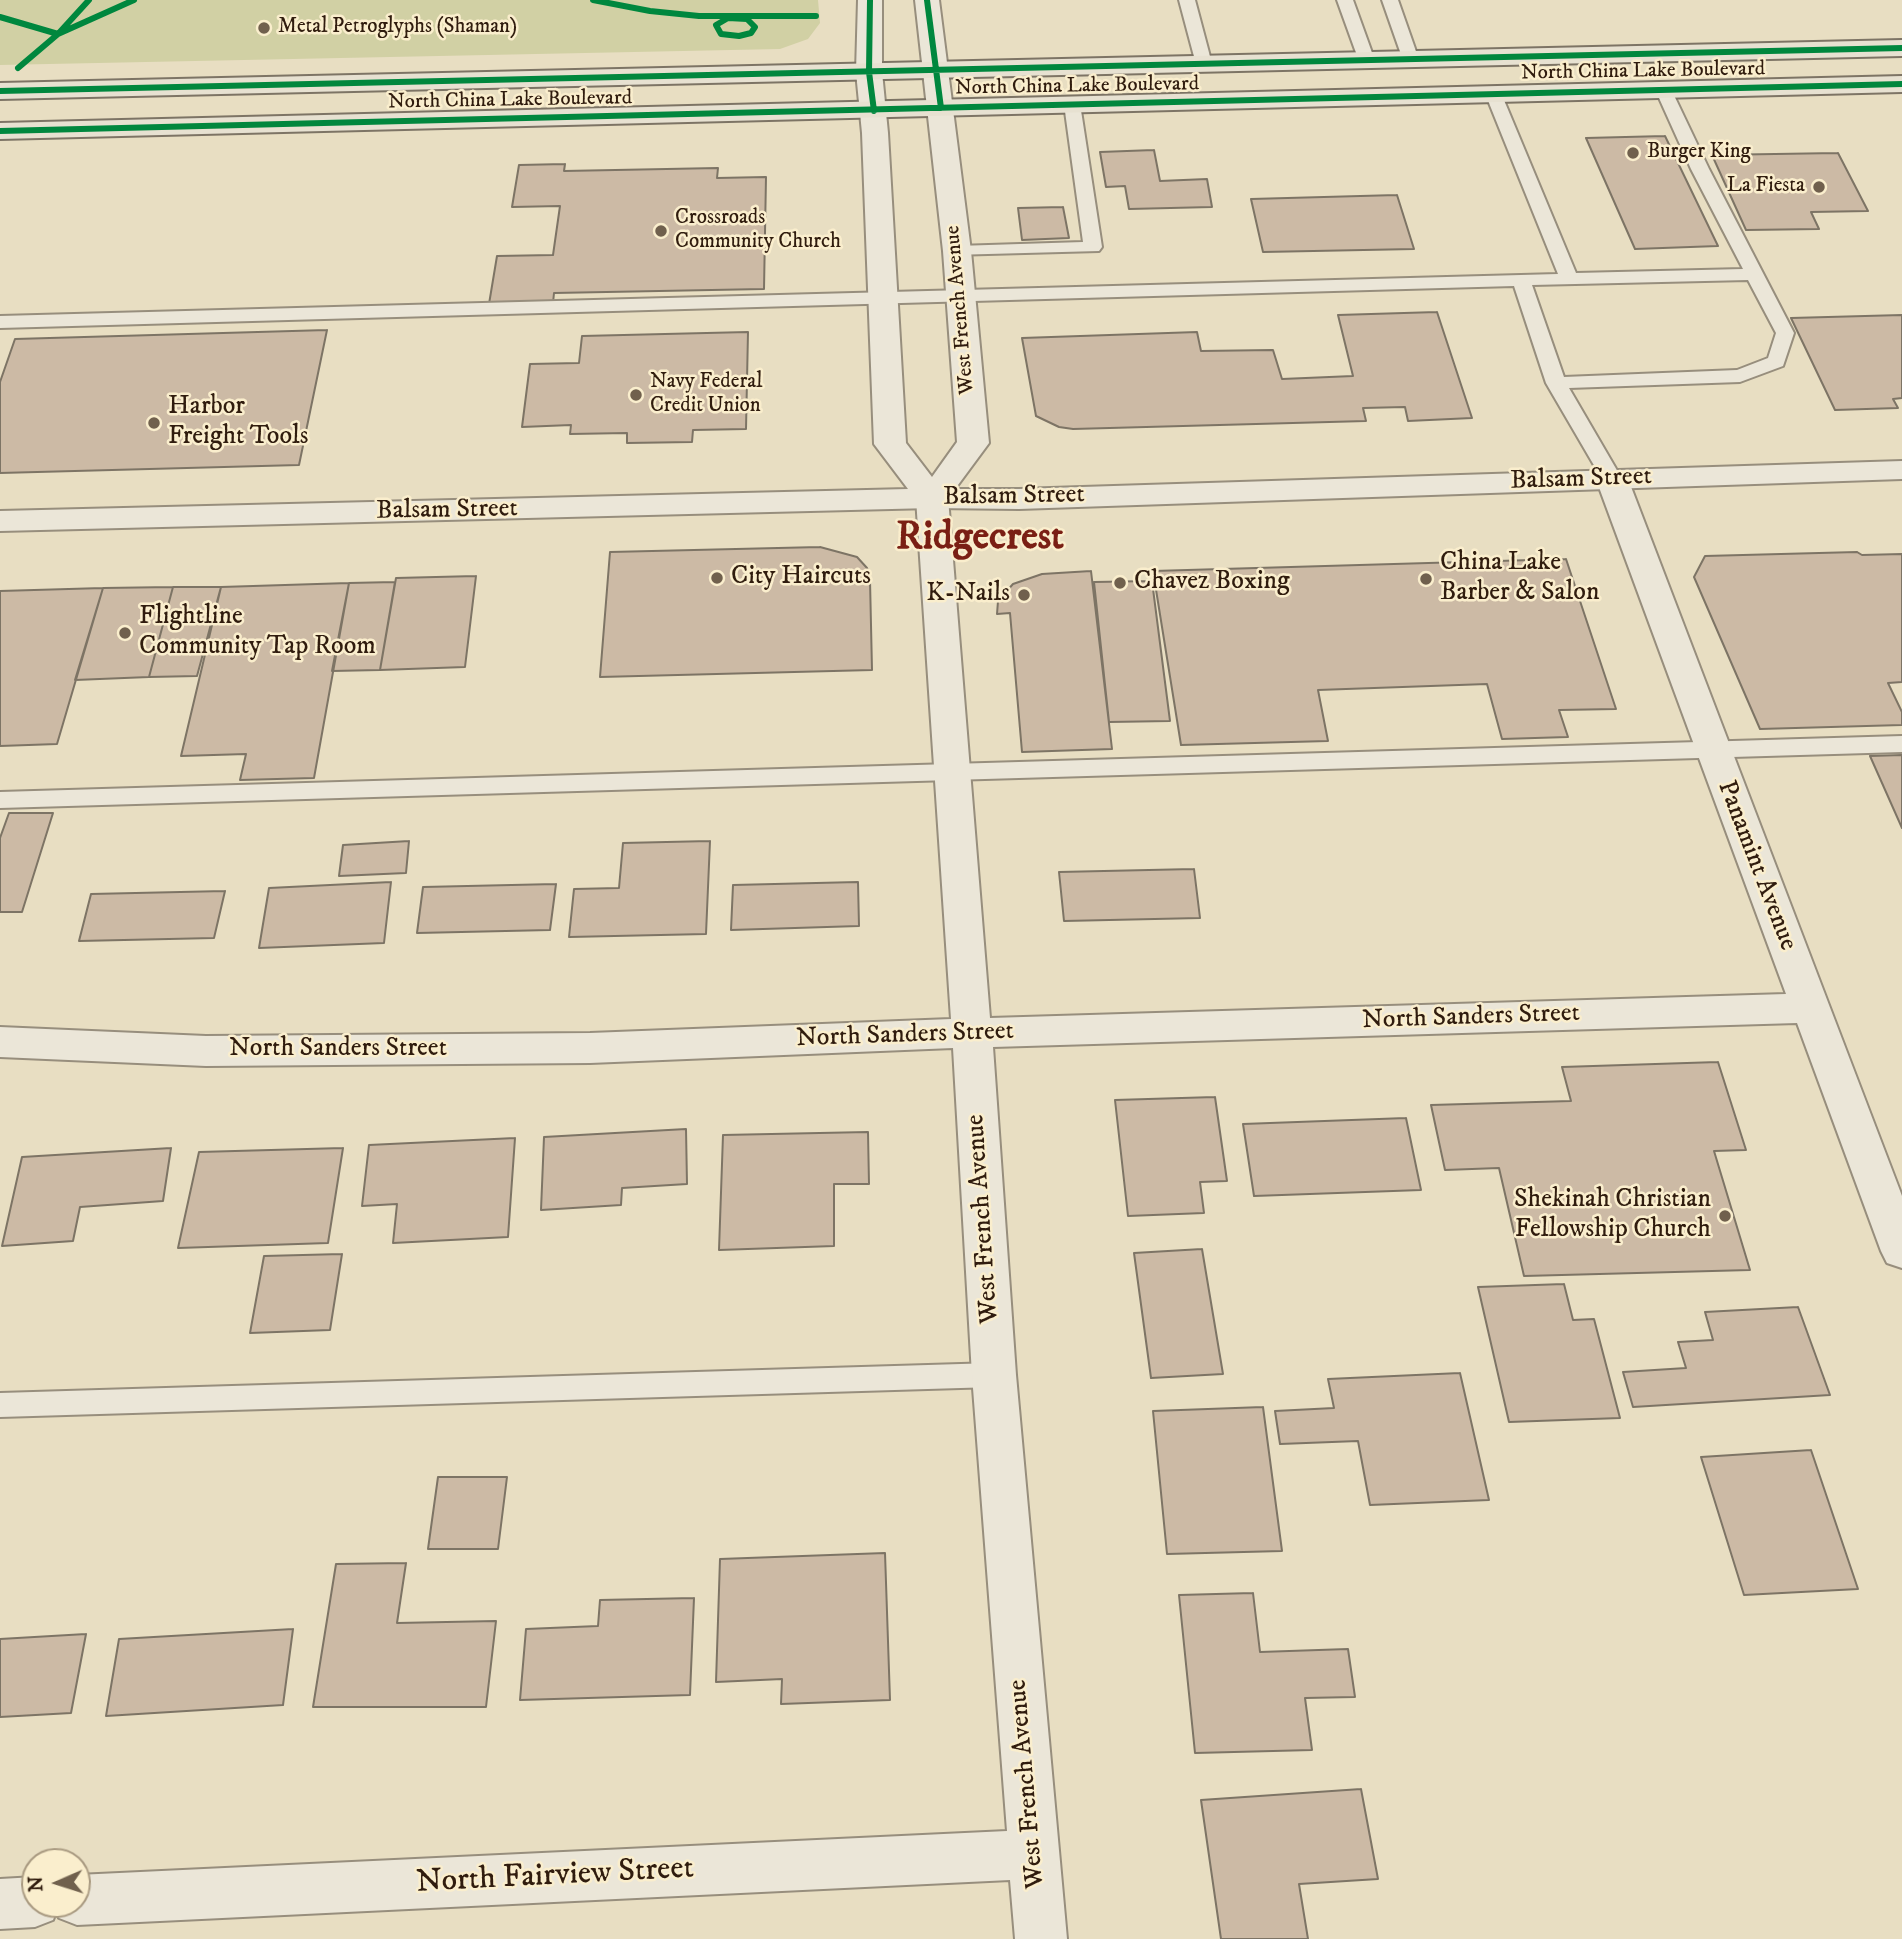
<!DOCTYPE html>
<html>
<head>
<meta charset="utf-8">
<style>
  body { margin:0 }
  #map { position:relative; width:1902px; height:1939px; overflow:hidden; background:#e8dec2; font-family:"IM FELL DW Pica",serif }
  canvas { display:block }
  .north { position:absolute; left:21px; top:1848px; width:70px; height:70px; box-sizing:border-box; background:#faeecd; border:2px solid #a99a81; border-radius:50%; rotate:267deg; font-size:19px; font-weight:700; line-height:28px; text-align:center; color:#301c0e }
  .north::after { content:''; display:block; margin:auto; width:24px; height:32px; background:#70604d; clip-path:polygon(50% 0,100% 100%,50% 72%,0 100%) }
</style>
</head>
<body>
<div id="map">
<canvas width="1902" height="1939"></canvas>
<div class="north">N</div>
</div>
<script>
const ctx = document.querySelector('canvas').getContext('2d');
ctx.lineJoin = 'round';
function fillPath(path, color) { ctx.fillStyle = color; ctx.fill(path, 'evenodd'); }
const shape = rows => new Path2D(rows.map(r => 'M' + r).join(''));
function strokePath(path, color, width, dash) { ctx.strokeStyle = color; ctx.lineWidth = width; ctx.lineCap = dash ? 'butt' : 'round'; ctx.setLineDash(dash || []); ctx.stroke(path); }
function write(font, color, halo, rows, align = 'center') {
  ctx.font = font + ' "IM FELL DW Pica",serif'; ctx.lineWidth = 5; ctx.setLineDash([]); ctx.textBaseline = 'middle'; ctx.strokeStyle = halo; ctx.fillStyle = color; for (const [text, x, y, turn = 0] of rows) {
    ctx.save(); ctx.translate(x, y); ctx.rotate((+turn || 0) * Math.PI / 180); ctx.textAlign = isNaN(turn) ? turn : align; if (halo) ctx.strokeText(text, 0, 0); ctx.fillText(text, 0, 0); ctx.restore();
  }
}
const green = shape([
  [0,0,818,0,820,23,808,39,780,49,0,65]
]);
const building = shape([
  [1665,136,1718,246,1635,249,1586,138,1665,136],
  [1154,150,1160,181,1207,179,1212,207,1129,209,1125,186,1106,187,1100,152,1154,150],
  [1838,153,1868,211,1811,212,1819,229,1746,230,1712,155,1838,153],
  [565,164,564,171,718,168,717,178,766,177,764,289,554,293,553,303,489,304,497,256,553,255,560,206,512,207,519,165,565,164],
  [1397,195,1414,249,1263,252,1251,199,1397,195],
  [1063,207,1069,238,1022,240,1018,208,1063,207],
  [1437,312,1472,418,1408,421,1405,407,1363,408,1366,421,1073,429,1059,427,1036,416,1022,338,1197,332,1201,351,1273,350,1282,379,1353,376,1338,315,1437,312],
  [1902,315,1902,398,1893,399,1898,408,1835,410,1791,318,1902,315],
  [327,330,299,465,0,473,0,382,15,339,327,330],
  [748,332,746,429,693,430,692,442,627,443,627,433,570,434,571,425,522,427,530,364,579,363,582,336,748,332],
  [820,547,857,557,867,568,870,580,872,670,600,677,610,552,820,547],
  [1857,552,1862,555,1902,554,1902,682,1888,683,1902,712,1902,725,1760,729,1694,577,1705,556,1857,552],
  [1566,559,1616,709,1559,710,1568,737,1502,739,1487,684,1318,690,1328,741,1181,745,1153,571,1566,559],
  [1091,571,1112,749,1022,752,1010,613,997,614,998,601,1013,584,1042,574,1091,571],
  [476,576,465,667,380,670,396,578,476,576],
  [1152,581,1170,721,1109,722,1094,582,1152,581],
  [395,582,380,670,332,671,349,583,395,582],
  [349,583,314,778,240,780,246,754,181,756,221,587,349,583],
  [173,587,149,677,75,680,103,588,173,587],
  [173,587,221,587,197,676,149,677,173,587],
  [103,588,57,744,0,746,0,591,103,588],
  [1902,755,1902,828,1870,756,1902,755],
  [9,813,53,813,22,912,0,912,0,838,9,813],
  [409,841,406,873,339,876,343,845,409,841],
  [710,841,706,934,569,937,574,889,619,888,623,843,710,841],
  [1194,869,1200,918,1064,921,1059,872,1194,869],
  [391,882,384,943,259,948,269,888,391,882],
  [858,882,859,926,731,930,733,885,858,882],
  [556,884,550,930,417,933,423,887,556,884],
  [225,891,214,938,79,941,91,894,225,891],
  [1718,1062,1746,1150,1714,1151,1750,1270,1524,1276,1499,1168,1445,1170,1431,1105,1571,1101,1562,1067,1718,1062],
  [1215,1097,1227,1181,1200,1182,1204,1213,1128,1216,1115,1100,1215,1097],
  [1406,1118,1421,1190,1254,1196,1243,1124,1406,1118],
  [686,1129,687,1184,622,1188,621,1205,541,1210,544,1137,686,1129],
  [868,1132,869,1184,834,1184,834,1246,719,1250,723,1135,868,1132],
  [515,1138,508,1237,393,1243,397,1204,362,1206,369,1145,515,1138],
  [171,1148,163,1201,80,1207,73,1241,2,1246,22,1157,171,1148],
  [343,1148,328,1243,178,1248,199,1152,343,1148],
  [1202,1249,1223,1374,1151,1378,1134,1253,1202,1249],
  [342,1254,330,1330,250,1333,264,1256,342,1254],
  [1564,1284,1573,1320,1594,1319,1620,1418,1509,1422,1478,1287,1564,1284],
  [1798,1307,1830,1395,1633,1407,1623,1372,1686,1368,1678,1342,1713,1340,1705,1312,1798,1307],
  [1460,1373,1489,1500,1370,1505,1358,1441,1280,1444,1275,1411,1334,1408,1328,1379,1460,1373],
  [1263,1407,1282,1551,1167,1554,1153,1411,1263,1407],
  [1811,1450,1858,1589,1744,1595,1701,1457,1811,1450],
  [438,1477,507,1477,498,1549,428,1549,438,1477],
  [885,1553,890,1700,781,1704,782,1679,716,1682,720,1559,885,1553],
  [406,1563,397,1623,496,1621,486,1707,313,1707,336,1564,406,1563],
  [1253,1593,1260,1652,1348,1649,1355,1697,1305,1698,1312,1750,1195,1753,1179,1595,1253,1593],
  [694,1598,690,1695,520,1700,526,1629,598,1626,600,1600,694,1598],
  [293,1629,283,1705,106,1716,119,1639,293,1629],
  [86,1634,71,1713,0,1717,0,1639,86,1634],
  [1361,1789,1378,1879,1299,1884,1308,1939,1221,1939,1201,1800,1361,1789]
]);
const service = shape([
  [1179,0,1195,0,1212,64,1210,67,1204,69,1196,64,1179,0],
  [1337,0,1353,0,1375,61,1373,64,1367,66,1359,61,1337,0],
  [1382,0,1398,0,1419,60,1417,63,1411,65,1403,60,1382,0],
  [1663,84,1671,89,1709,169,1794,333,1783,366,1740,382,1569,388,1622,479,1619,483,1612,485,1605,483,1602,479,1546,383,1514,286,0,328,0,316,1558,274,1485,93,1493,88,1501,93,1576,273,1743,269,1691,169,1655,89,1663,84],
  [1748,280,1776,333,1768,358,1737,370,1564,377,1532,285,1748,280],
  [1072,99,1080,104,1102,247,1099,251,951,255,948,251,957,246,1083,242,1064,104,1072,99],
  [1902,736,1902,752,0,808,0,792,1902,736],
  [994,1363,1004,1367,1008,1375,1004,1383,994,1387,0,1417,0,1393,994,1363]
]);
const minor = shape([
  [1612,470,1623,472,1628,479,1902,1196,1902,1268,1887,1263,1881,1251,1797,1023,993,1047,1016,1375,1067,1939,1015,1939,1010,1880,77,1925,59,1918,56,1912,53,1920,35,1927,0,1929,0,1879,35,1877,35,1904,77,1904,77,1875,1007,1831,972,1375,953,1048,590,1063,206,1066,0,1057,0,1027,206,1036,590,1033,951,1019,916,498,921,491,932,488,943,491,948,498,990,1018,1786,994,1596,479,1601,472,1612,470]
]);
const tertiary = shape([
  [858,0,882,0,882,72,888,133,906,443,932,477,957,442,943,251,915,0,939,0,971,251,989,443,955,489,1019,489,1902,461,1902,479,1019,509,932,508,0,531,0,511,908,489,874,444,862,133,856,72,858,0]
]);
const primary = shape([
  [1902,40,1902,56,0,99,0,83,1902,40],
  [1902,76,1902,92,0,139,0,123,1902,76]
]);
const cycleway = shape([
  [593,0,650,11,699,16,816,16],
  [870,0,869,72,874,111],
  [927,0,941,108],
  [0,17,58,34,134,0],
  [728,18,747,19,755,27,751,33,739,36,721,34,716,25,728,18],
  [18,68,58,34,89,0],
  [0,91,1902,48],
  [0,131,1902,84]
]);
const markers = [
  [264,28,7,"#70604d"],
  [1633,153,7,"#70604d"],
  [1819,187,7,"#70604d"],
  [661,231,7,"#70604d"],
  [636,395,7,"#70604d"],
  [154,423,7,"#70604d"],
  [717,578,7,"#70604d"],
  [1426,579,7,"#70604d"],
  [1120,583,7,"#70604d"],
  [1024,595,7,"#70604d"],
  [125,633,7,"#70604d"],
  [1725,1216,7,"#70604d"]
];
const farPoinames = [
  ["Metal Petroglyphs (Shaman)",278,28],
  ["Burger King",1647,153],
  ["La Fiesta",1805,187,"right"],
  ["Crossroads",675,219],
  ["Community Church",675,243],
  ["Navy Federal",650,383],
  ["Credit Union",650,407]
];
const farStreetnames = [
  ["North China Lake Boulevard",1643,72,-1],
  ["North China Lake Boulevard",1077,87,-1],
  ["North China Lake Boulevard",510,101,-1],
  ["West French Avenue",961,310,-95]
];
const poiNames = [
  ["Harbor",168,408],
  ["Freight Tools",168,438],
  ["China Lake",1440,564],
  ["Barber & Salon",1440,594],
  ["City Haircuts",731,578],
  ["Chavez Boxing",1134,583],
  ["K-Nails",1010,595,"right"],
  ["Flightline",139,618],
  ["Community Tap Room",139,648],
  ["Shekinah Christian",1711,1201,"right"],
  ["Fellowship Church",1711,1231,"right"]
];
const streetNames = [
  ["Balsam Street",1581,480,-2],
  ["Balsam Street",1014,497,-1],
  ["Balsam Street",447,511,-1],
  ["Panamint Avenue",1756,866,69],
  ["North Sanders Street",1471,1018,-2],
  ["North Sanders Street",905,1036,-2],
  ["North Sanders Street",338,1050],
  ["West French Avenue",984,1219,-94],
  ["West French Avenue",1028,1784,-95]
];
const nearStreetnames = [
  ["North Fairview Street",555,1877,-3]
];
const townNames = [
  ["Ridgecrest",980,540]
];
fillPath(green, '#d1d0a4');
fillPath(building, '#ccbaa5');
strokePath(building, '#7d7465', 2);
strokePath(service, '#978e7d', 4);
strokePath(minor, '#978e7d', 4);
strokePath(tertiary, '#978e7d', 4);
strokePath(primary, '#7d7465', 4);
fillPath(service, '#ebe6d8');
fillPath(minor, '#ebe6d8');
fillPath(tertiary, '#ebe6d8');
fillPath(primary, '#e7e1d1');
strokePath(cycleway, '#00873e', 6);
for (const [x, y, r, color] of markers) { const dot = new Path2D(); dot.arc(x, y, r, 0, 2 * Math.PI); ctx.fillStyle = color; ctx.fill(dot); strokePath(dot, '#faeecd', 2.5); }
write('21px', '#301c0e', '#faeecd', farPoinames, 'left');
write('21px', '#301c0e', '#faeecd', farStreetnames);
write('26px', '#301c0e', '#faeecd', poiNames, 'left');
write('26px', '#301c0e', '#faeecd', streetNames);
write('32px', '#301c0e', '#faeecd', nearStreetnames);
write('bold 40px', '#7a1f14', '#faeecd', townNames);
</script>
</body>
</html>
